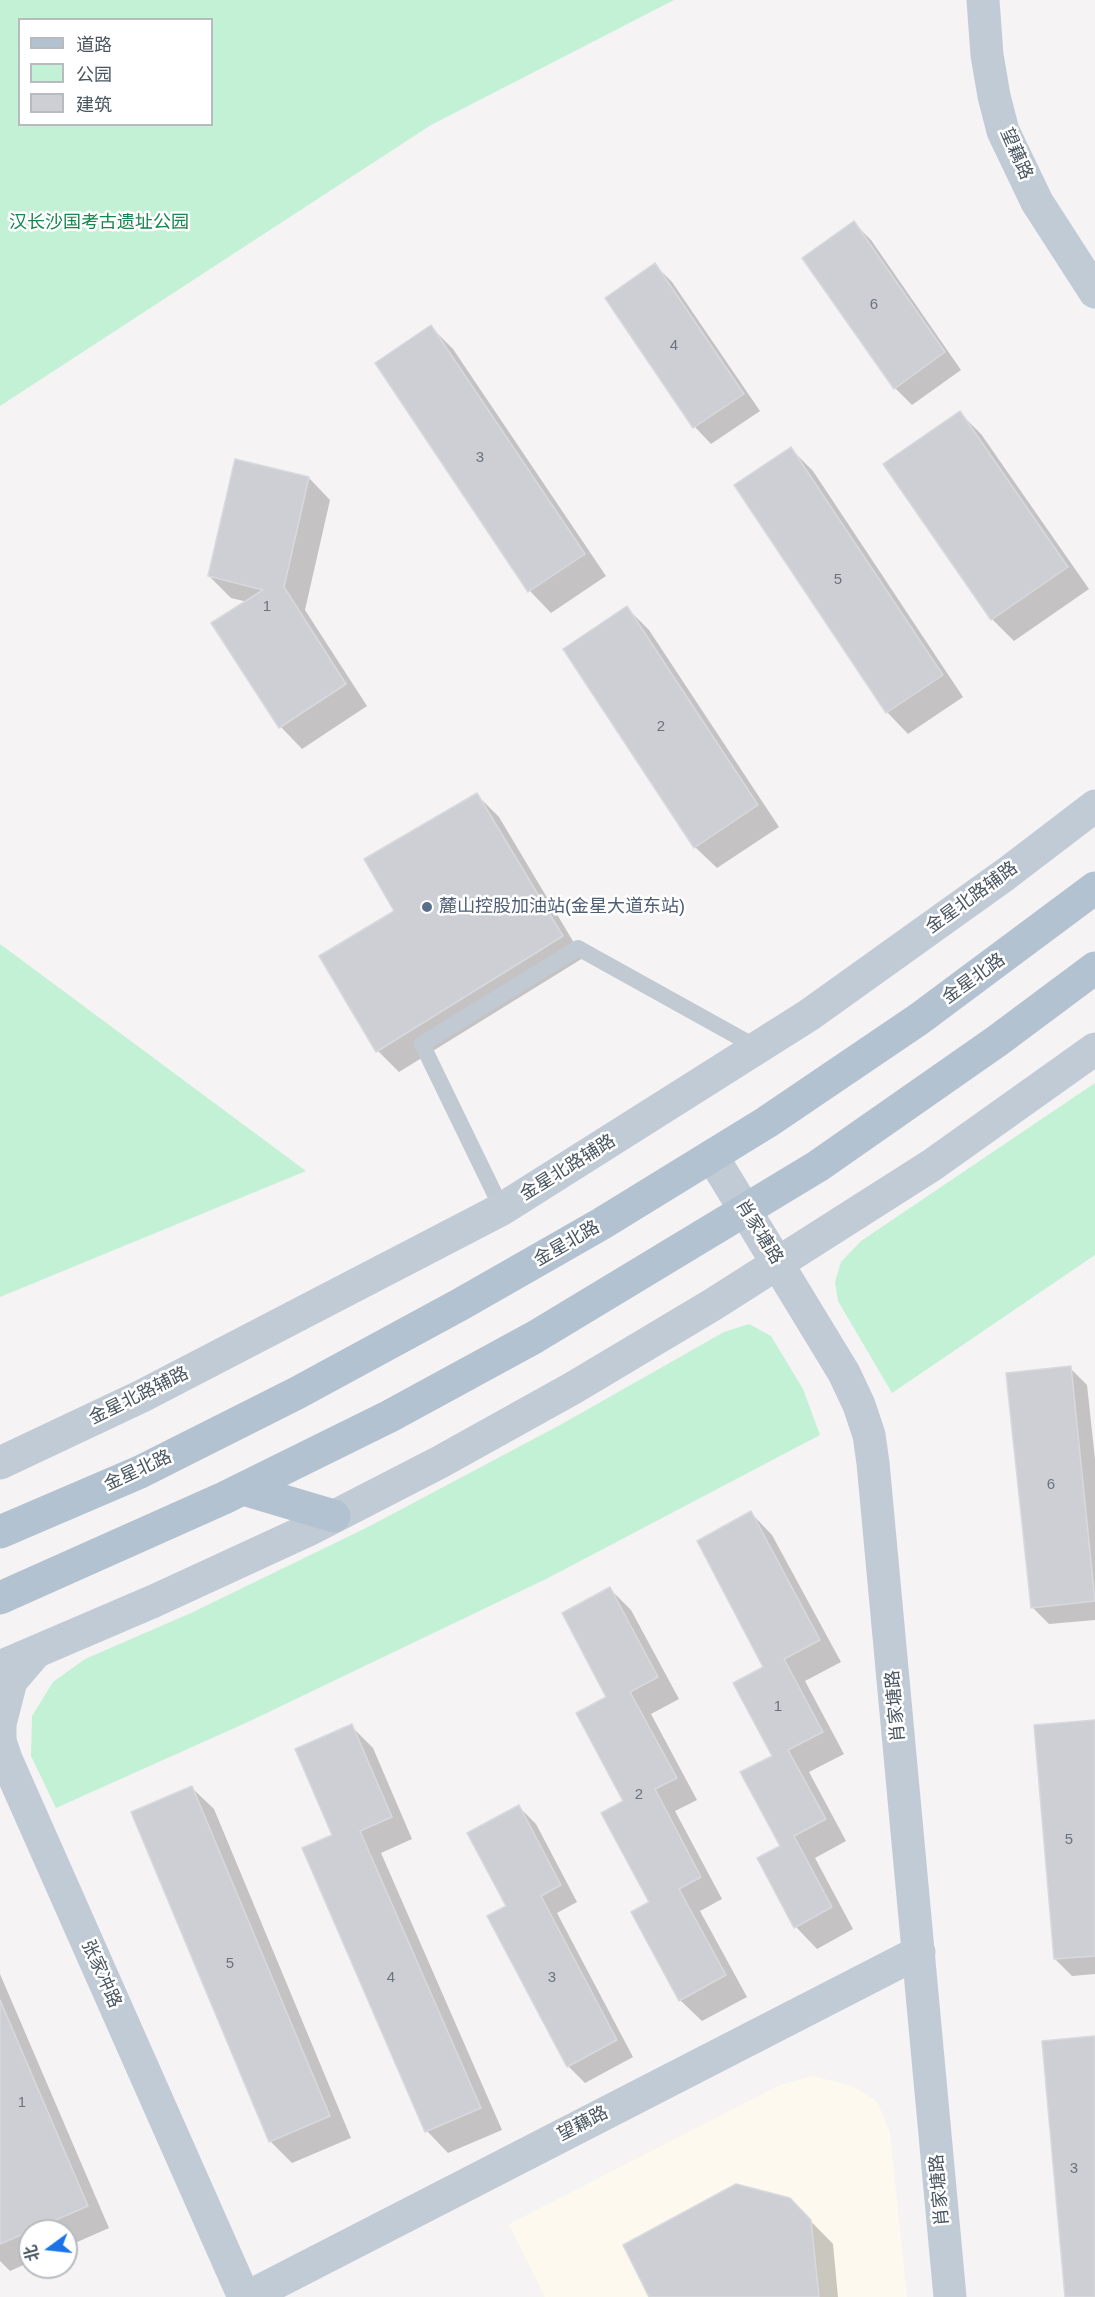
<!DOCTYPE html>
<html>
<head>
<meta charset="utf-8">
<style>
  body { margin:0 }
  #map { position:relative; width:1095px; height:2297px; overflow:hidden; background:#f5f3f3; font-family:Helvetica,"Noto Sans SC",sans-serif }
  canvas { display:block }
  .legend { position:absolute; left:18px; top:18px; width:195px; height:108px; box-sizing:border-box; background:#fff; border:2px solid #b7bbc0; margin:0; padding:8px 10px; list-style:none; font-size:18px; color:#4a5661 }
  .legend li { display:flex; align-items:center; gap:12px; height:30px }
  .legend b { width:30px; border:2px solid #b7bbc0 }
  .north { position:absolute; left:18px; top:2219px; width:60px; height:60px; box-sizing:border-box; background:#fff; border:2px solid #b7bbc0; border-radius:50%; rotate:255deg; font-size:16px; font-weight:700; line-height:24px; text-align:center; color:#4a5661 }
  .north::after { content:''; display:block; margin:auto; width:21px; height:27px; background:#1a73e8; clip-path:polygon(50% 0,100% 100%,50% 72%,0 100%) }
</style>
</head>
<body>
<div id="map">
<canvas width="1095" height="2297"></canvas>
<ul class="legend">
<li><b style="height:8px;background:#b3c2d1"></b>道路</li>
<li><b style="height:16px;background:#c3f1d5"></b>公园</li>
<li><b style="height:16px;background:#cdcfd5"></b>建筑</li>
</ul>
<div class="north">北</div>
</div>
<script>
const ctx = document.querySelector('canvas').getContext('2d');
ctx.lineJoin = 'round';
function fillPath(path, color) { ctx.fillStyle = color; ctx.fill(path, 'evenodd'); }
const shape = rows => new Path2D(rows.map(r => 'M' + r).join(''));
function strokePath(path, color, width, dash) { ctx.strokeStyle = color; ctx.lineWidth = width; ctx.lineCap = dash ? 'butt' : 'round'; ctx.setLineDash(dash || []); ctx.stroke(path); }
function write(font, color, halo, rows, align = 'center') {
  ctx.font = font + ' Helvetica,"Noto Sans SC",sans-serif'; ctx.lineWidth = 5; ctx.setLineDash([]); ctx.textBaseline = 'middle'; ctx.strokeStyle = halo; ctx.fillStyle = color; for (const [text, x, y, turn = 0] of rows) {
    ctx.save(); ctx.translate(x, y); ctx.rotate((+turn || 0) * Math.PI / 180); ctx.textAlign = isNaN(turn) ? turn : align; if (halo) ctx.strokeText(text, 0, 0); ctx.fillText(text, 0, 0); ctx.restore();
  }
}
const commercial = shape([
  [812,2076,850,2085,877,2101,890,2133,907,2297,545,2297,509,2224,780,2085]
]);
const green = shape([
  [0,0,674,0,431,125,0,406],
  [20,20,212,20,212,124,20,124],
  [0,944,306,1171,0,1297],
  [1095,1083,1095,1255,892,1393,838,1301,835,1282,841,1262,861,1241],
  [749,1324,771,1336,803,1389,820,1435,546,1579,250,1721,56,1808,31,1756,32,1716,53,1682,85,1659,191,1613,368,1527,560,1425,724,1332]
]);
const shadow = shape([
  [854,223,871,240,961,370,912,405,895,388],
  [655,265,672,282,760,411,711,444,695,427,607,298],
  [431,327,453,349,606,576,551,613,530,591,377,363],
  [960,413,981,434,1089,589,1014,641,993,620,885,464],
  [791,449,813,471,963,697,908,734,887,712],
  [309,478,330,500,305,610,367,706,302,749,281,727,248,602,231,598,209,576],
  [627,608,649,630,779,827,717,868,695,847],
  [477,795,499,817,583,958,399,1072,378,1051,396,912],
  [1070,1368,1087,1385,1095,1459,1095,1620,1049,1624,1032,1607],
  [751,1513,772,1535,841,1662,805,1681,844,1754,809,1772,846,1841,815,1858,853,1929,817,1949,796,1927,782,1846],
  [610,1589,631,1610,679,1699,651,1714,697,1800,675,1811,722,1899,700,1911,747,1997,702,2021,680,2000,651,1903,625,1802,608,1697],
  [1095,1721,1095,1974,1072,1976,1055,1959],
  [351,1726,373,1748,412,1839,381,1853,502,2130,448,2153,427,2131,334,1836],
  [192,1788,214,1809,351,2138,292,2163,270,2141],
  [519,1807,536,1824,577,1902,557,1913,633,2057,585,2083,568,2066],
  [0,1974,109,2228,66,2247,66,2231,30,2231,30,2262,10,2271,0,2261],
  [790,2200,833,2244,838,2297,651,2297]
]);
const building = shape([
  [854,221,945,352,894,389,802,258,854,221],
  [655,263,744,394,693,428,605,298,655,263],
  [431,325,585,554,528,592,375,363,431,325],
  [960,411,1068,567,991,620,883,464,960,411],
  [791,447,943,675,886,713,734,485,791,447],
  [235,459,309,477,284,587,346,684,279,728,211,623,263,590,208,576,235,459],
  [627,606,758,805,694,848,563,649,627,606],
  [477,793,563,936,376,1052,319,956,394,911,364,859,477,793],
  [1071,1366,1095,1601,1031,1608,1006,1373,1071,1366],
  [751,1511,820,1640,784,1659,823,1732,788,1750,826,1819,794,1836,832,1907,794,1928,757,1858,780,1846,740,1772,772,1756,733,1683,763,1667,697,1541,751,1511],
  [610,1587,658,1677,630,1692,677,1778,655,1789,701,1877,679,1889,726,1975,679,2001,631,1912,649,1902,601,1813,623,1801,576,1713,606,1697,562,1613,610,1587],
  [1095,1720,1095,1956,1054,1959,1034,1725,1095,1720],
  [352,1724,392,1817,360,1831,481,2108,425,2132,302,1848,332,1835,295,1749,352,1724],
  [192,1786,330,2116,269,2142,131,1812,192,1786],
  [519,1805,561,1885,541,1896,617,2040,567,2067,487,1916,506,1906,467,1833,519,1805],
  [0,2000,88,2206,0,2244,0,2000],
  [1095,2036,1095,2297,1065,2297,1042,2041,1095,2036],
  [736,2184,790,2198,811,2220,819,2297,649,2297,623,2245,736,2184]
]);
const lane = shape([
  [502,1209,422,1044,578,948,758,1048]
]);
const secondary = shape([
  [983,0,987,55,994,96,1003,131,1037,202,1095,292],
  [712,1156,844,1373,859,1405,869,1435,873,1463,950,2297],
  [0,1463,142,1396,502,1209,809,1015,1006,874,1095,806],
  [35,1653,11,1681,0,1724,0,1741,6,1759,244,2297],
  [0,1667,154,1601,308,1530,440,1462,573,1388,712,1305,932,1165,1095,1049],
  [248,2297,919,1952]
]);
const primary = shape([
  [243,1489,334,1516],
  [0,1532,140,1472,297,1393,461,1304,601,1224,767,1122,919,1019,1095,888],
  [0,1598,224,1498,390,1416,535,1337,818,1166,997,1041,1095,968]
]);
const markers = [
  [427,907,6,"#5c6f8a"]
];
const numberNames = [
  ["6",874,305],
  ["4",674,346],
  ["3",480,458],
  ["5",838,580],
  ["1",267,607],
  ["2",661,727],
  ["6",1051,1485],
  ["1",778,1707],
  ["2",639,1795],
  ["5",1069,1840],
  ["5",230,1964],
  ["4",391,1978],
  ["3",552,1978],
  ["1",22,2103],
  ["3",1074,2169]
];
const streetNames = [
  ["望藕路",1016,154,66],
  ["金星北路辅路",972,898,-36],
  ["金星北路",974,979,-36],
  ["金星北路辅路",568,1168,-32],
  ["肖家塘路",759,1232,58],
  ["金星北路",567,1244,-30],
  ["金星北路辅路",139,1396,-26],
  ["金星北路",138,1471,-25],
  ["肖家塘路",896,1706,-95],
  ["张家冲路",101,1974,66],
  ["望藕路",583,2124,-27],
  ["肖家塘路",940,2190,-95]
];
const parkNames = [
  ["汉长沙国考古遗址公园",99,223]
];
const serviceNames = [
  ["麓山控股加油站(金星大道东站)",439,907]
];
fillPath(commercial, '#fdf9ef');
fillPath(green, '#c3f1d5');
fillPath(shadow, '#0003');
fillPath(building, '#cdcfd5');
strokePath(building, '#d7d9de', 1.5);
strokePath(lane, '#c1cad2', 16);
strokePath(secondary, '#c1cbd6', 33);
strokePath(primary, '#b3c2d1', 33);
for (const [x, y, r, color] of markers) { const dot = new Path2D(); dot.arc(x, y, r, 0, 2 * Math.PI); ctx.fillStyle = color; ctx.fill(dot); strokePath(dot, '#fff', 2); }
write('15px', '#6b747e', null, numberNames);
write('18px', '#4a5661', '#fff', streetNames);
write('18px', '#17864f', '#fff', parkNames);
write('18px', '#4e5e75', '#fff', serviceNames, 'left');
</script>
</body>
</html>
